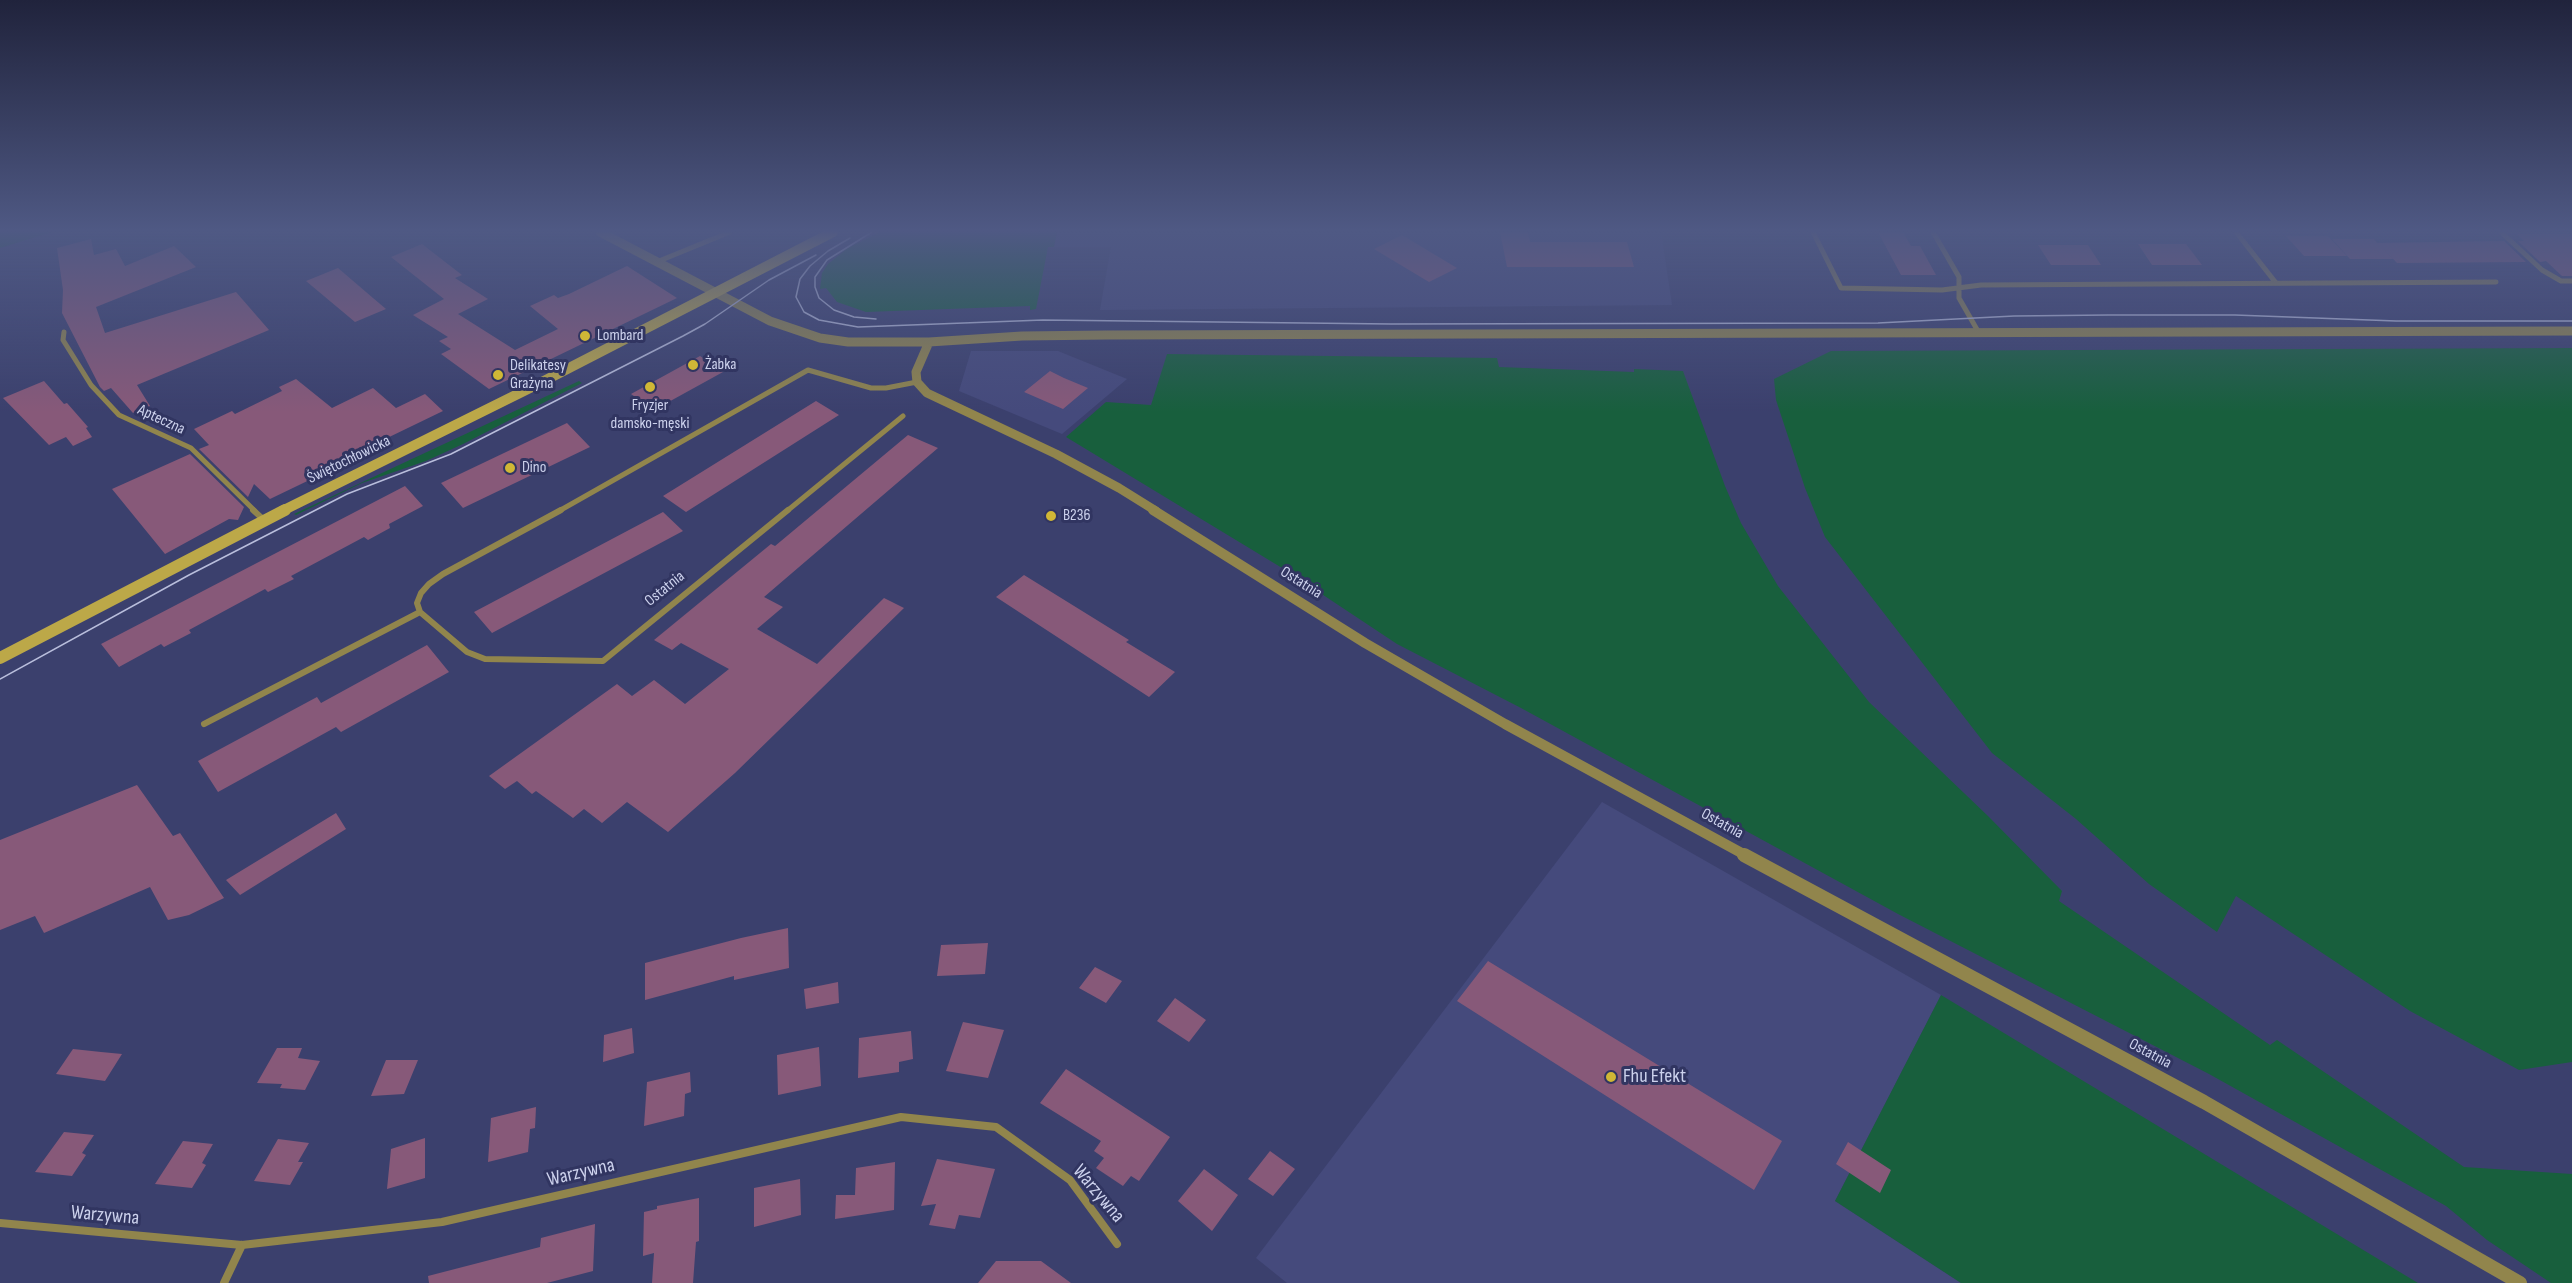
<!DOCTYPE html>
<html>
<head>
<meta charset="utf-8">
<style>
  body { margin:0 }
  canvas { display:block; background:#3b406d }
</style>
</head>
<body>
<canvas width="2572" height="1283"></canvas>
<script>
const ctx = document.querySelector('canvas').getContext('2d');
ctx.lineJoin = 'round';
function fillPath(path, color) { ctx.fillStyle = color; ctx.fill(path, 'evenodd'); }
const shape = rows => new Path2D(rows.map(r => 'M' + r).join(''));
function strokePath(path, color, width, dash) { ctx.strokeStyle = color; ctx.lineWidth = width; ctx.lineCap = dash ? 'butt' : 'round'; ctx.setLineDash(dash || []); ctx.stroke(path); }
function write(font, color, halo, rows, align = 'center') {
  ctx.font = font + ' "Sofia Sans Condensed",sans-serif'; ctx.lineWidth = 6; ctx.setLineDash([]); ctx.textBaseline = 'middle'; ctx.strokeStyle = halo; ctx.fillStyle = color; for (const [text, x, y, turn = 0] of rows) {
    ctx.save(); ctx.translate(x, y); ctx.rotate((+turn || 0) * Math.PI / 180); ctx.textAlign = isNaN(turn) ? turn : align; if (halo) ctx.strokeText(text, 0, 0); ctx.fillText(text, 0, 0); ctx.restore();
  }
}
const built = shape([
  [1057,232,1661,232,1672,305,1100,310,1111,247,1054,247],
  [971,351,1058,351,1127,379,1062,434,959,391],
  [1602,802,1941,995,1835,1201,1961,1283,1287,1283,1256,1258]
]);
const green = shape([
  [0,232,52,232,0,248],
  [880,232,1057,232,1054,247,1048,247,1036,309,1030,310,1030,306,866,312,837,302,826,288,820,289,822,273,828,264,848,248],
  [2572,348,2572,1062,2519,1070,2410,1011,2236,896,2217,932,2149,884,2076,819,1992,753,1825,537,1805,488,1776,400,1774,379,1831,351],
  [1167,354,1497,358,1499,367,1634,372,1634,369,1683,371,1725,486,1741,523,1778,586,1869,702,1988,816,2062,891,2059,901,2270,1045,2277,1040,2464,1167,2572,1174,2572,1283,2551,1283,2487,1240,2446,1206,2209,1074,1898,914,1521,708,1397,644,1287,571,1066,437,1106,402,1151,405],
  [579,381,582,383,463,444,426,461,362,483,296,515,294,514],
  [1941,995,2418,1283,1961,1283,1835,1201]
]);
const building = shape([
  [1500,232,1528,232,1530,242,1627,242,1634,267,1507,267],
  [1878,232,1903,232,1911,246,1920,246,1936,275,1901,275],
  [2517,234,2572,234,2572,276,2562,276,2546,261,2540,262,2518,241,2524,241],
  [1402,235,1457,268,1429,282,1374,249],
  [2286,236,2328,236,2347,256,2304,256],
  [91,239,94,255,116,249,125,266,174,246,196,267,96,307,105,333,236,292,269,330,137,385,150,406,133,413,111,388,104,391,100,387,62,313,63,290,57,248],
  [2332,239,2374,239,2377,243,2504,241,2526,262,2397,263,2379,244,2393,259,2350,259],
  [422,244,462,275,455,278,488,299,458,314,515,350,558,329,530,306,554,295,558,298,569,294,627,266,677,298,489,389,441,354,451,349,439,341,448,337,413,315,444,299,391,257],
  [2138,244,2186,244,2202,265,2152,265],
  [2038,245,2088,245,2101,265,2051,265],
  [338,268,373,298,386,309,355,322,306,281],
  [700,356,723,372,654,410,631,394],
  [1050,371,1064,378,1088,388,1063,409,1024,392],
  [296,379,332,408,373,388,396,408,425,394,443,411,321,470,324,473,270,499,254,484,248,497,199,449,209,445,194,429,232,411,235,414,282,391,279,387],
  [44,381,64,404,67,403,88,427,86,428,92,437,73,446,66,437,49,445,3,398],
  [816,401,839,415,686,512,663,496],
  [567,423,590,447,463,508,441,483],
  [908,435,938,448,764,597,783,607,757,629,817,664,884,598,904,608,735,773,668,832,627,802,602,823,584,809,573,818,536,791,532,794,517,781,505,789,489,776,617,684,632,696,654,680,685,704,729,669,681,643,672,650,654,640,771,544,775,546],
  [190,454,244,507,238,520,229,519,165,554,112,489],
  [405,486,423,506,389,524,390,528,368,540,364,537,291,576,294,579,268,592,265,589,189,630,191,633,164,647,161,644,119,667,101,644],
  [663,512,683,531,492,633,474,612],
  [1024,575,1129,640,1126,642,1175,672,1149,697,996,597],
  [427,645,449,672,341,732,336,727,218,792,198,761,317,697,321,703],
  [137,785,173,836,180,833,224,898,189,915,168,920,150,887,44,933,35,916,0,930,0,840],
  [336,813,346,829,240,895,226,880],
  [788,928,789,968,734,980,734,976,645,1000,645,963,741,938],
  [988,943,985,974,937,976,941,945],
  [1488,961,1782,1141,1754,1190,1457,1001],
  [1095,967,1122,981,1106,1003,1079,988],
  [838,982,839,1003,806,1009,804,989],
  [1175,998,1206,1020,1189,1042,1157,1021],
  [963,1022,1004,1030,988,1078,946,1071],
  [632,1028,634,1053,603,1062,604,1035],
  [911,1031,913,1059,899,1062,899,1072,858,1078,859,1038],
  [819,1047,821,1086,778,1095,777,1055],
  [277,1048,302,1048,298,1058,320,1061,305,1090,280,1088,282,1084,257,1083],
  [73,1049,101,1052,122,1054,105,1081,56,1074],
  [386,1060,418,1060,404,1094,371,1096],
  [1066,1069,1170,1137,1139,1181,1131,1176,1123,1186,1096,1168,1104,1158,1094,1151,1101,1141,1040,1103],
  [690,1072,691,1092,685,1094,684,1116,644,1126,647,1082],
  [536,1107,535,1128,530,1129,528,1152,488,1162,491,1118],
  [64,1132,94,1135,82,1153,86,1155,72,1176,35,1172],
  [425,1138,425,1178,387,1189,391,1149],
  [278,1139,309,1143,298,1162,303,1162,290,1185,254,1181],
  [183,1141,213,1144,202,1163,206,1165,192,1188,155,1184],
  [1848,1142,1891,1170,1880,1193,1836,1164],
  [1270,1151,1295,1169,1273,1196,1248,1179],
  [937,1159,995,1169,980,1218,959,1215,955,1229,929,1225,936,1204,921,1206],
  [895,1162,894,1210,835,1219,836,1195,855,1195,856,1168],
  [1204,1169,1238,1195,1212,1231,1178,1201],
  [800,1179,801,1215,754,1227,754,1188],
  [699,1198,699,1241,696,1242,693,1283,652,1283,654,1253,643,1256,644,1212,657,1209,657,1206],
  [595,1224,593,1271,547,1283,429,1283,428,1276,540,1247,541,1238],
  [996,1261,1041,1261,1071,1283,978,1283]
]);
const minorFar2 = shape([
  [1813,232,1841,288,1942,290,1981,285,2496,282],
  [1933,232,1959,277,1959,298,1979,333],
  [2236,232,2276,283],
  [2501,232,2542,270,2561,281,2572,281],
  [659,261,730,232],
  [64,332,63,340,91,385,119,415,191,448,255,511],
  [559,511,808,370,871,388,886,388,917,382],
  [787,511,903,416]
]);
const minorFar1 = shape([
  [253,510,264,520],
  [420,612,467,652,485,659,603,661,788,510],
  [204,724,420,612,417,603,421,593,429,584,443,574,561,510]
]);
const minor = shape([
  [0,1223,242,1245,442,1222,901,1117,996,1127,1070,1180,1117,1244],
  [224,1283,242,1245]
]);
const tertiaryFar2 = shape([
  [600,232,770,321,820,338,848,342,929,342,1022,336,1106,335,2572,331],
  [929,342,916,372,917,382,927,393,1056,454,1119,488,1156,511]
]);
const tertiaryFar1 = shape([
  [1153,510,1365,643,1505,724,1747,856]
]);
const tertiary = shape([
  [1744,855,2204,1102,2520,1283]
]);
const secondaryFar1 = shape([
  [282,511,542,382,833,232]
]);
const secondary = shape([
  [0,658,285,510]
]);
const tram = shape([
  [872,232,827,260,815,277,815,287,819,298,834,310,854,317,876,319],
  [850,238,828,251,810,266,800,279,796,297,804,312,819,320,858,327,1043,320,1391,324,1878,323,2014,316,2108,315,2235,315,2396,321,2572,321],
  [0,679,189,575,347,494,451,454,683,336,705,324,769,280,816,255]
]);
const markers = [
  [585,336,6,"#d0b736"],
  [693,365,6,"#d0b736"],
  [498,375,6,"#d0b736"],
  [650,387,6,"#d0b736"],
  [510,468,6,"#d0b736"],
  [1051,516,6,"#d0b736"],
  [1611,1077,6,"#d0b736"]
];
const poiNames = [
  ["Lombard",597,336],
  ["Żabka",705,365],
  ["Delikatesy",510,366],
  ["Grażyna",510,384],
  ["Fryzjer",650,406,"center"],
  ["damsko-męski",650,424,"center"],
  ["Dino",522,468],
  ["B236",1063,516]
];
const streetNames = [
  ["Apteczna",161,420,25],
  ["Świętochłowicka",349,460,-26],
  ["Ostatnia",1301,583,32],
  ["Ostatnia",665,589,-39],
  ["Ostatnia",1722,824,29],
  ["Ostatnia",2150,1054,28]
];
const nearPoinames = [
  ["Fhu Efekt",1623,1077]
];
const nearStreetnames = [
  ["Warzywna",581,1173,-13],
  ["Warzywna",1098,1194,50],
  ["Warzywna",105,1216,5]
];
fillPath(built, '#454a7c');
fillPath(green, '#185f3d');
fillPath(building, '#875979');
strokePath(minorFar2, '#91854c', 5);
strokePath(minorFar1, '#91854c', 6);
strokePath(minor, '#91854c', 8);
strokePath(tertiaryFar2, '#91854c', 9);
strokePath(tertiaryFar1, '#91854c', 10);
strokePath(tertiary, '#91854c', 14);
strokePath(secondaryFar1, '#bca848', 10);
strokePath(secondary, '#bca848', 12);
strokePath(tram, '#b9bedc', 1.5);
const sky = ctx.createLinearGradient(0, 0, 0, 412);
sky.addColorStop(0, '#20233c');
sky.addColorStop(0.56, '#4f5984');
sky.addColorStop(1, '#4f598400');
ctx.fillStyle = sky;
ctx.fillRect(0, 0, 2572, 412);
for (const [x, y, r, color] of markers) { const dot = new Path2D(); dot.arc(x, y, r, 0, 2 * Math.PI); ctx.fillStyle = color; ctx.fill(dot); strokePath(dot, '#313561', 2); }
write('16px', '#cdd2ed', '#313561', poiNames, 'left');
write('16px', '#cdd2ed', '#313561', streetNames);
write('20px', '#cdd2ed', '#313561', nearPoinames, 'left');
write('20px', '#cdd2ed', '#313561', nearStreetnames);
</script>
</body>
</html>
